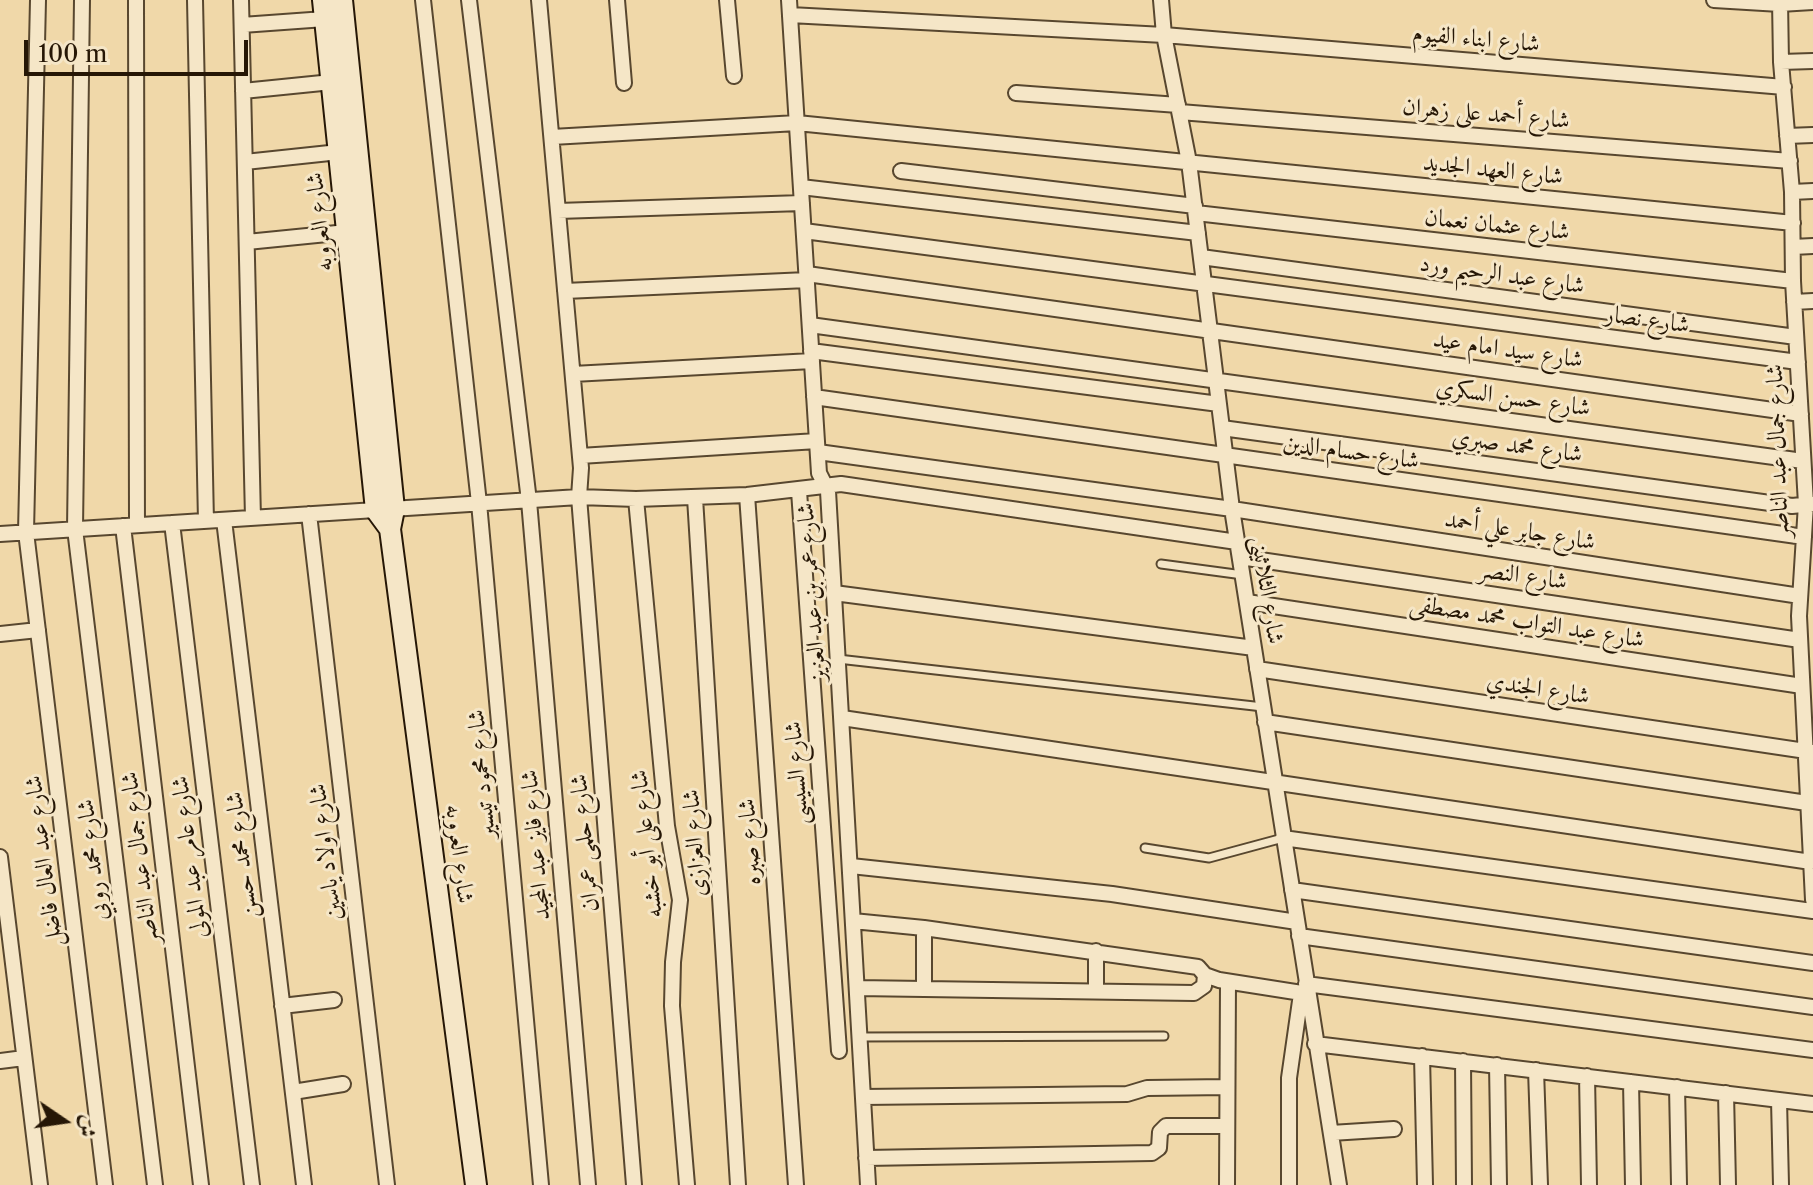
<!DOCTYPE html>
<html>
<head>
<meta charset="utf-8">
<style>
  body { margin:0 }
  #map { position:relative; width:1813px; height:1185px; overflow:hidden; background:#f0d8a9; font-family:"Libre Caslon Text",Amiri,serif }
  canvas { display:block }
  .north { position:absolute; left:24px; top:1081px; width:80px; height:80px; -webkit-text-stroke:6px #f5e6c7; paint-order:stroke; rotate:103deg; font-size:22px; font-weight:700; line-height:32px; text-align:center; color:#261706 }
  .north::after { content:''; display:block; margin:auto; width:28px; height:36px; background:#261706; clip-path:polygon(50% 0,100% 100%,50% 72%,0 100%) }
  .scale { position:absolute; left:24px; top:40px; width:224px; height:36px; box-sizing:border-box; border:4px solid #261706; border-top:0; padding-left:10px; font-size:24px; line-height:28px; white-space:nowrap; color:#261706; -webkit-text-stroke:6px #f5e6c7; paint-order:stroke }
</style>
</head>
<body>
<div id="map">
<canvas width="1813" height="1185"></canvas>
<div class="north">ش</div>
<div class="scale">100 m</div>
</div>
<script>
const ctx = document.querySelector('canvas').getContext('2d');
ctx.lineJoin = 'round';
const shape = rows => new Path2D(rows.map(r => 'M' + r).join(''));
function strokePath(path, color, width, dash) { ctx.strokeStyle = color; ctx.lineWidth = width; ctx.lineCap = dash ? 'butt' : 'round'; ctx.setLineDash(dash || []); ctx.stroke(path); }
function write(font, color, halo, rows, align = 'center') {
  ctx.font = font + ' "Libre Caslon Text",Amiri,serif'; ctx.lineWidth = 6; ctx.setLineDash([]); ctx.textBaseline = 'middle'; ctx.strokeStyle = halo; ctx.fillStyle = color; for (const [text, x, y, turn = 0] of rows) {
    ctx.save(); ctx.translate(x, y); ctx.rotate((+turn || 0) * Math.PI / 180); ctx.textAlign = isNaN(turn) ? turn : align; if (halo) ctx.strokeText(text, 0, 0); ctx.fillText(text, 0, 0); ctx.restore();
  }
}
const lane = shape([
  [1161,564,1243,575],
  [838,659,1263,707],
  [1145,848,1209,858,1283,838],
  [860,1037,1164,1036]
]);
const street = shape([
  [38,0,26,532,105,1185],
  [82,0,75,529,155,1185],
  [136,0,137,525],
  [195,0,206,521],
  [241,0,253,518],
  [423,0,479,503,541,1185],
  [469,0,529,501,588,1185],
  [539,0,581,468,579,497,634,1185],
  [617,0,624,83],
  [727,0,734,76],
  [789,0,819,473,828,491,868,1185],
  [1161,0,1164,35,1189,162,1232,509,1339,1185],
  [1714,0,1780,4,1813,2],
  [1780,0,1781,62,1792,192,1793,281,1806,504,1799,616,1813,900],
  [790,15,1164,35,1784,87],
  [242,25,325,19],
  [1781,62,1813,61],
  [243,91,332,82],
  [1016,93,1178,105],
  [1180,112,1790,161],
  [1787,136,1813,135],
  [552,137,797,123,1793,223],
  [245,162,339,152],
  [901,171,1195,206],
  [801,187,1198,233],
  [1792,192,1813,191],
  [558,211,802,203],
  [1196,213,1793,281],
  [804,231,1798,362],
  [247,242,347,232],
  [1793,247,1813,246],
  [1201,257,1796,337],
  [807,274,1801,414],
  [565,291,807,280],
  [1794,302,1813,301],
  [810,325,1803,461],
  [811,351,1219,404],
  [573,374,812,361],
  [814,397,1804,537],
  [1222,428,1792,506,1812,504],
  [818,452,1232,509,1800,596],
  [580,456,817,441],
  [799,491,839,1051],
  [747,495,796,1185],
  [695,498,738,1185],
  [636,499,667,826,680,900,673,962,672,1006,687,1185],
  [309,514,387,1185],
  [224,520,304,1185],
  [172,523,252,1185],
  [123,526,201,1185],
  [0,534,579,497,636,499,747,495,841,484,1237,542],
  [1240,557,1800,640],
  [834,593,1254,648],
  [1247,602,1802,686],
  [0,634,38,630],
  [1257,669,1813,752],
  [842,718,1811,862],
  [1265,722,1807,803],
  [1283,838,1813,911],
  [0,857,40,1185],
  [851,866,1112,894,1297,922],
  [1292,890,1813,963],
  [853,921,924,928,1198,967,1205,975,1219,980,1308,994],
  [1299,936,1813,1007],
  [1306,984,1813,1050],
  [857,988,1194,993,1204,986,1205,975],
  [924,988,924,928],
  [1096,991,1096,951],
  [282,1006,334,1000],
  [1315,1044,1813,1104],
  [1422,1056,1425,1185],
  [0,1061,24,1058],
  [1463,1061,1464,1185],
  [1497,1065,1499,1185],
  [1536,1070,1540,1185],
  [1587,1076,1589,1185],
  [1631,1082,1633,1185],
  [1677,1087,1679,1185],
  [293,1092,343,1084],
  [1726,1093,1728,1185],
  [863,1097,1127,1094,1147,1088,1227,1087],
  [1779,1100,1781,1185],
  [1331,1133,1394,1129],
  [866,1158,1152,1153,1159,1148,1160,1132,1166,1126,1227,1126],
  [1227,1185,1228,982],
  [1289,1185,1289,1078,1301,994]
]);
const secondary = shape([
  [323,0,376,510,390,529],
  [342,0,394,509,390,529,476,1185]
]);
const streetNames = [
  ["شارع ابناء الفيوم",1476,39,5],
  ["شارع أحمد على زهران",1486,114,5],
  ["شارع العهد الجديد",1493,170,6],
  ["شارع العروبه",320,222,-96],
  ["شارع عثمان نعمان",1497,225,6],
  ["شارع عبد الرحيم ورد",1502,275,8],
  ["شارع نصار",1647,320,8],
  ["شارع سيد امام عيد",1508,350,8],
  ["شارع حسن السكري",1513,398,8],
  ["شارع محمد صبري",1517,446,8],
  ["شارع جمال عبد الناصر",1778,451,-92],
  ["شارع حسام الدين",1351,452,8],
  ["شارع جابر علي أحمد",1520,531,9],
  ["شارع النصر",1523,576,8],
  ["شارع الثلاثينى",1267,590,81],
  ["شارع عمر بن عبد العزيز",812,592,-94],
  ["شارع عبد التواب محمد مصطفى",1527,622,9],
  ["شارع الجندي",1538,689,9],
  ["شارع السيسى",797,773,-94],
  ["شارع محمود تيسير",482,774,-95],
  ["شارع صبره",750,842,-94],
  ["شارع حلمى عمران",585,843,-95],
  ["شارع العزازى",695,843,-94],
  ["شارع على أبو خشبه",647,844,-96],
  ["شارع فايز عبد المجيد",536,845,-95],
  ["شارع اولاد ياسين",326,852,-97],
  ["شارع العروبه",459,854,83],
  ["شارع محمد حسن",242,855,-97],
  ["شارع عامر عبد المولى",190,857,-97],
  ["شارع جمال عبد الناصر",140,858,-97],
  ["شارع محمد روبي",93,860,-97],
  ["شارع عبد العال فاضل",44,861,-97]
];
strokePath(lane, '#58472f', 11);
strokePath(street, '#58472f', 18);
strokePath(secondary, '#261706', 24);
strokePath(lane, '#f5e6c7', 7);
strokePath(street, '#f5e6c7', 14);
strokePath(secondary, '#f5e6c7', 20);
write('24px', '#261706', '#f5e6c7', streetNames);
</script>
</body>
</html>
